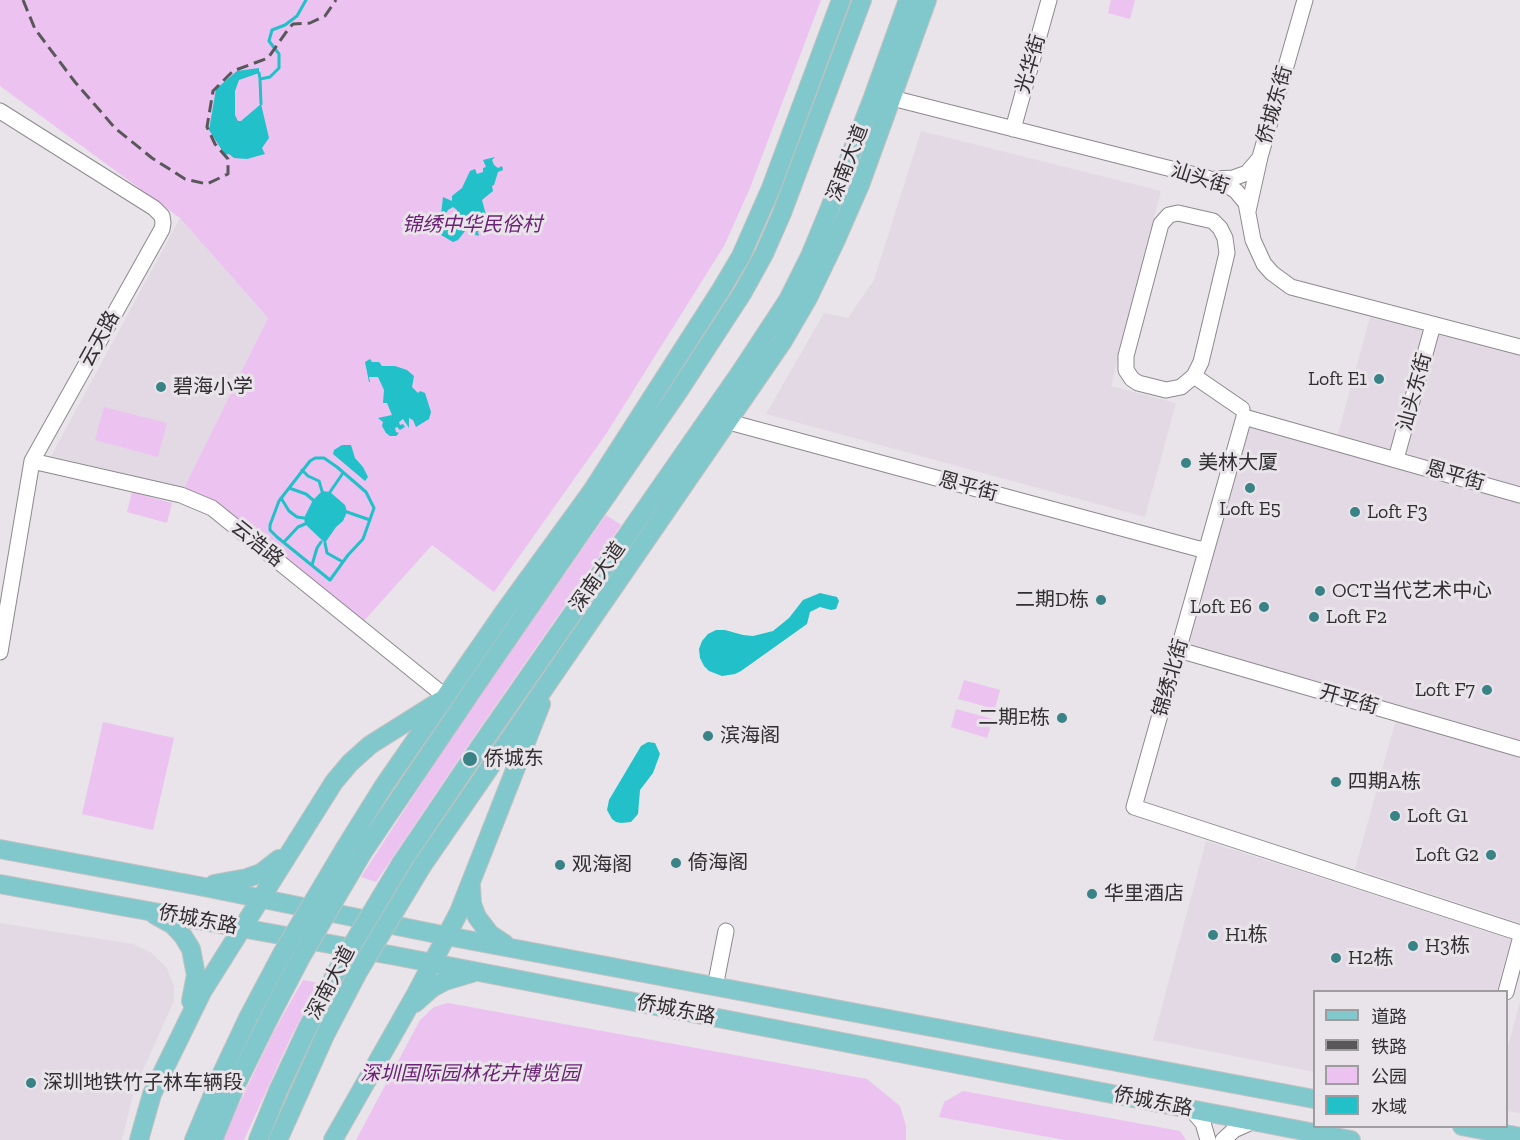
<!DOCTYPE html>
<html>
<head>
<meta charset="utf-8">
<style>
  body { margin:0 }
  #map { position:relative; width:1520px; height:1140px; overflow:hidden; background:#e9e4e9; font-family:"Zilla Slab","Noto Sans SC",serif }
  canvas { display:block }
  .legend { position:absolute; left:1313px; top:990px; width:195px; height:138px; box-sizing:border-box; background:#e9e4e9; border:2px solid #9f9c9f; margin:0; padding:8px 10px; list-style:none; font-size:18px; color:#312f31 }
  .legend li { display:flex; align-items:center; gap:12px; height:30px }
  .legend b { width:30px; border:2px solid #9f9c9f }
</style>
</head>
<body>
<div id="map">
<canvas width="1520" height="1140"></canvas>
<ul class="legend">
<li><b style="height:8px;background:#80c8cc"></b>道路</li>
<li><b style="height:8px;background:#5a575a"></b>铁路</li>
<li><b style="height:16px;background:#ebc2f0"></b>公园</li>
<li><b style="height:16px;background:#22c0c8"></b>水域</li>
</ul>
</div>
<script>
const ctx = document.querySelector('canvas').getContext('2d');
ctx.lineJoin = 'round';
function fillPath(path, color) { ctx.fillStyle = color; ctx.fill(path, 'evenodd'); }
const shape = rows => new Path2D(rows.map(r => 'M' + r).join(''));
function strokePath(path, color, width, dash) { ctx.strokeStyle = color; ctx.lineWidth = width; ctx.lineCap = dash ? 'butt' : 'round'; ctx.setLineDash(dash || []); ctx.stroke(path); }
function write(font, color, halo, rows, align = 'center') {
  ctx.font = font + ' "Zilla Slab","Noto Sans SC",serif'; ctx.lineWidth = 6; ctx.setLineDash([]); ctx.textBaseline = 'middle'; ctx.strokeStyle = halo; ctx.fillStyle = color; for (const [text, x, y, turn = 0] of rows) {
    ctx.save(); ctx.translate(x, y); ctx.rotate((+turn || 0) * Math.PI / 180); ctx.textAlign = isNaN(turn) ? turn : align; if (halo) ctx.strokeText(text, 0, 0); ctx.fillText(text, 0, 0); ctx.restore();
  }
}
const built = shape([
  [921,131,1161,191,1111,386,1176,403,1145,517,766,414,824,313,848,318,874,280],
  [180,218,268,318,184,488,51,456],
  [1370,317,1520,356,1520,923,1355,869,1399,708,1187,647,1246,423,1334,448],
  [1206,841,1511,939,1497,991,1314,992,1314,1072,1153,1040],
  [0,923,133,944,152,953,167,968,174,987,174,1001,134,1090,122,1140,0,1140],
  [1520,1001,1520,1113,1507,1111,1506,1054]
]);
const green = shape([
  [0,0,821,0,750,188,724,246,606,434,494,592,432,545,363,622,184,488,268,318,180,218,0,86],
  [1111,0,1135,0,1130,19,1108,13],
  [104,407,167,423,158,457,95,440],
  [132,492,172,503,167,523,127,512],
  [606,515,621,525,473,738,376,882,361,877,458,727],
  [964,680,1000,690,995,709,958,699],
  [956,709,993,719,987,738,951,727],
  [103,722,174,738,153,830,82,814],
  [303,980,319,983,290,1039,244,1140,222,1140,273,1033],
  [448,1003,867,1079,900,1106,906,1126,906,1140,356,1140,420,1020,434,1007],
  [963,1091,1180,1131,1186,1140,1065,1140,939,1117,944,1102]
]);
const water = shape([
  [259,68,259,73,239,80,235,91,235,115,238,121,241,121,261,104,269,138,262,148,265,154,247,159,234,158,229,154,225,155,209,130,216,89,237,71],
  [495,157,492,160,494,165,498,168,502,166,503,170,498,172,494,185,492,186,493,191,482,200,486,215,483,216,484,220,478,232,479,236,473,234,472,231,465,231,458,240,453,242,436,232,446,219,450,221,457,214,457,210,453,207,448,210,436,229,427,230,428,222,435,221,441,215,443,197,452,201,452,196,462,188,470,171,475,169,477,174,483,172,483,168,486,167,483,160],
  [370,359,372,362,379,362,382,366,395,366,407,370,414,376,412,387,418,393,420,391,425,393,431,412,429,419,416,427,413,420,409,418,409,428,403,419,399,422,400,425,403,424,405,427,400,430,397,427,395,428,396,432,399,433,396,436,390,436,386,433,382,426,383,422,378,418,392,415,387,403,383,403,384,390,378,377,369,377,370,382,369,382,365,362],
  [342,445,351,445,355,458,363,467,368,477,365,481,333,454,334,450],
  [322,491,330,492,345,505,347,512,343,521,336,527,325,543,305,524,304,518,313,500],
  [820,593,837,597,839,601,836,609,831,610,820,607,810,612,807,624,741,671,735,674,722,676,709,671,704,666,700,658,699,649,702,641,708,634,716,630,725,630,743,635,753,636,773,631,789,618,803,600],
  [648,742,655,743,660,754,653,773,640,790,638,814,631,822,621,823,616,822,612,819,607,810,609,800,641,746]
]);
const stream = shape([
  [259,73,260,79,270,77,279,68,279,54,269,41,272,30,285,25,297,16,306,0],
  [260,79,261,104],
  [315,458,324,458,337,467,366,492,374,508,363,539,348,555,330,580,277,537,270,530,270,525,279,501,310,461,315,458],
  [302,470,308,476,319,481,322,491],
  [289,488,306,494,313,500],
  [330,492,343,473],
  [281,498,289,511,297,517,304,518],
  [347,512,370,520],
  [284,542,298,527,305,524],
  [325,543,327,553,343,562],
  [312,565,317,548,321,542]
]);
const minor = shape([
  [892,98,1207,178,1228,186,1236,191,1246,203,1253,240,1264,264,1272,273,1291,287,1520,347],
  [0,111,154,208,162,216,163,223,162,229,32,461,0,652],
  [1013,129,1049,0],
  [1215,179,1233,178,1247,173,1259,159],
  [1248,211,1260,157,1305,0],
  [1194,376,1181,387,1166,390,1138,383,1132,379,1126,370,1126,356,1161,224,1169,215,1178,213,1213,221,1220,228,1225,238,1227,253,1201,362,1194,376,1242,409],
  [729,422,1199,549,1207,548],
  [1396,459,1433,325],
  [32,461,181,495,212,508,446,697],
  [1520,495,1244,417,1134,807,1520,933],
  [1179,650,1520,749],
  [715,987,726,931],
  [1506,992,1520,940],
  [1191,1109,1203,1123,1208,1140],
  [1223,1140,1234,1130,1254,1121]
]);
const major = shape([
  [345,848,383,787,504,612,592,491,719,293,741,256,771,188,841,0],
  [0,849,199,886,447,936,1314,1099],
  [363,852,476,685,678,392,743,292,764,254,782,213,862,0],
  [402,862,481,745,740,373,788,300,810,256,829,210,872,100,908,0],
  [422,866,783,341,808,298,835,242,860,185,927,0],
  [0,884,396,956,1351,1140],
  [214,884,247,878,261,873,279,859],
  [471,887,472,904,477,917,490,934,505,944],
  [155,915,173,925,183,936,191,949,196,975,191,1001],
  [415,1003,432,988,445,981,472,973],
  [1462,1126,1520,1137],
  [139,1140,152,1094,202,992,334,782,350,763,370,745,440,701],
  [194,1140,222,1073,248,1018],
  [213,1140,235,1087,267,1022],
  [258,1140,278,1091,307,1029],
  [278,1140,326,1033],
  [333,1140,416,994,459,912,541,704]
]);
const rail = shape([
  [23,0,35,29,75,82,115,128,152,158,185,179,207,184,228,174,228,159,215,144,207,127,213,91,233,71,268,58,289,28,293,24,310,23,325,16,336,0]
]);
const majorBridge = shape([
  [248,1018,283,952,345,848],
  [267,1022,300,959,363,852],
  [307,1029,339,967,402,862],
  [326,1033,358,972,422,866]
]);
const markers = [
  [1379,379,6,"#398286"],
  [161,387,6,"#398286"],
  [1186,463,6,"#398286"],
  [1250,488,6,"#398286"],
  [1355,512,6,"#398286"],
  [1320,591,6,"#398286"],
  [1101,600,6,"#398286"],
  [1264,607,6,"#398286"],
  [1314,617,6,"#398286"],
  [1487,690,6,"#398286"],
  [1062,718,6,"#398286"],
  [708,736,6,"#398286"],
  [470,759,8,"#398286"],
  [1336,782,6,"#398286"],
  [1395,816,6,"#398286"],
  [1491,855,6,"#398286"],
  [676,863,6,"#398286"],
  [560,865,6,"#398286"],
  [1092,894,6,"#398286"],
  [1213,935,6,"#398286"],
  [1413,946,6,"#398286"],
  [1336,958,6,"#398286"],
  [31,1083,6,"#398286"]
];
const streetNames = [
  ["光华街",1031,64,-74],
  ["侨城东街",1275,105,-74],
  ["深南大道",848,163,-69],
  ["汕头街",1200,179,18],
  ["云天路",100,339,-61],
  ["汕头东街",1415,392,-75],
  ["恩平街",1455,476,16],
  ["恩平街",968,487,15],
  ["云浩路",257,544,39],
  ["深南大道",598,577,-55],
  ["锦绣北街",1171,678,-74],
  ["开平街",1349,700,16],
  ["侨城东路",198,920,11],
  ["深南大道",331,983,-62],
  ["侨城东路",676,1010,11],
  ["侨城东路",1153,1102,11]
];
const parkNames = [
  ["锦绣中华民俗村",472,225],
  ["深圳国际园林花卉博览园",470,1074]
];
const poiNames = [
  ["Loft E1",1367,379,"right"],
  ["碧海小学",173,387],
  ["美林大厦",1198,463],
  ["Loft E5",1250,509,"center"],
  ["Loft F3",1367,512],
  ["OCT当代艺术中心",1332,591],
  ["二期D栋",1089,600,"right"],
  ["Loft E6",1252,607,"right"],
  ["Loft F2",1326,617],
  ["Loft F7",1475,690,"right"],
  ["二期E栋",1050,718,"right"],
  ["滨海阁",720,736],
  ["侨城东",484,759],
  ["四期A栋",1348,782],
  ["Loft G1",1407,816],
  ["Loft G2",1479,855,"right"],
  ["倚海阁",688,863],
  ["观海阁",572,865],
  ["华里酒店",1104,894],
  ["H1栋",1225,935],
  ["H3栋",1425,946],
  ["H2栋",1348,958],
  ["深圳地铁竹子林车辆段",43,1083]
];
fillPath(built, '#e3d9e5');
fillPath(green, '#ebc2f0');
fillPath(water, '#22c0c8');
strokePath(stream, '#22c0c8', 3);
strokePath(minor, '#8d898e', 17);
strokePath(major, '#c1c1c1', 20);
strokePath(minor, '#fff', 15);
strokePath(major, '#80c8cc', 18);
strokePath(rail, '#5a575a', 3, [12, 6]);
strokePath(majorBridge, '#c1c1c1', 20, []);
strokePath(majorBridge, '#80c8cc', 18);
for (const [x, y, r, color] of markers) { const dot = new Path2D(); dot.arc(x, y, r, 0, 2 * Math.PI); ctx.fillStyle = color; ctx.fill(dot); strokePath(dot, '#e9e4e9', 2); }
write('20px', '#312f31', '#e9e4e9', streetNames);
write('italic 20px', '#6c2277', '#e9e4e9', parkNames);
write('20px', '#312f31', '#e9e4e9', poiNames, 'left');
</script>
</body>
</html>
